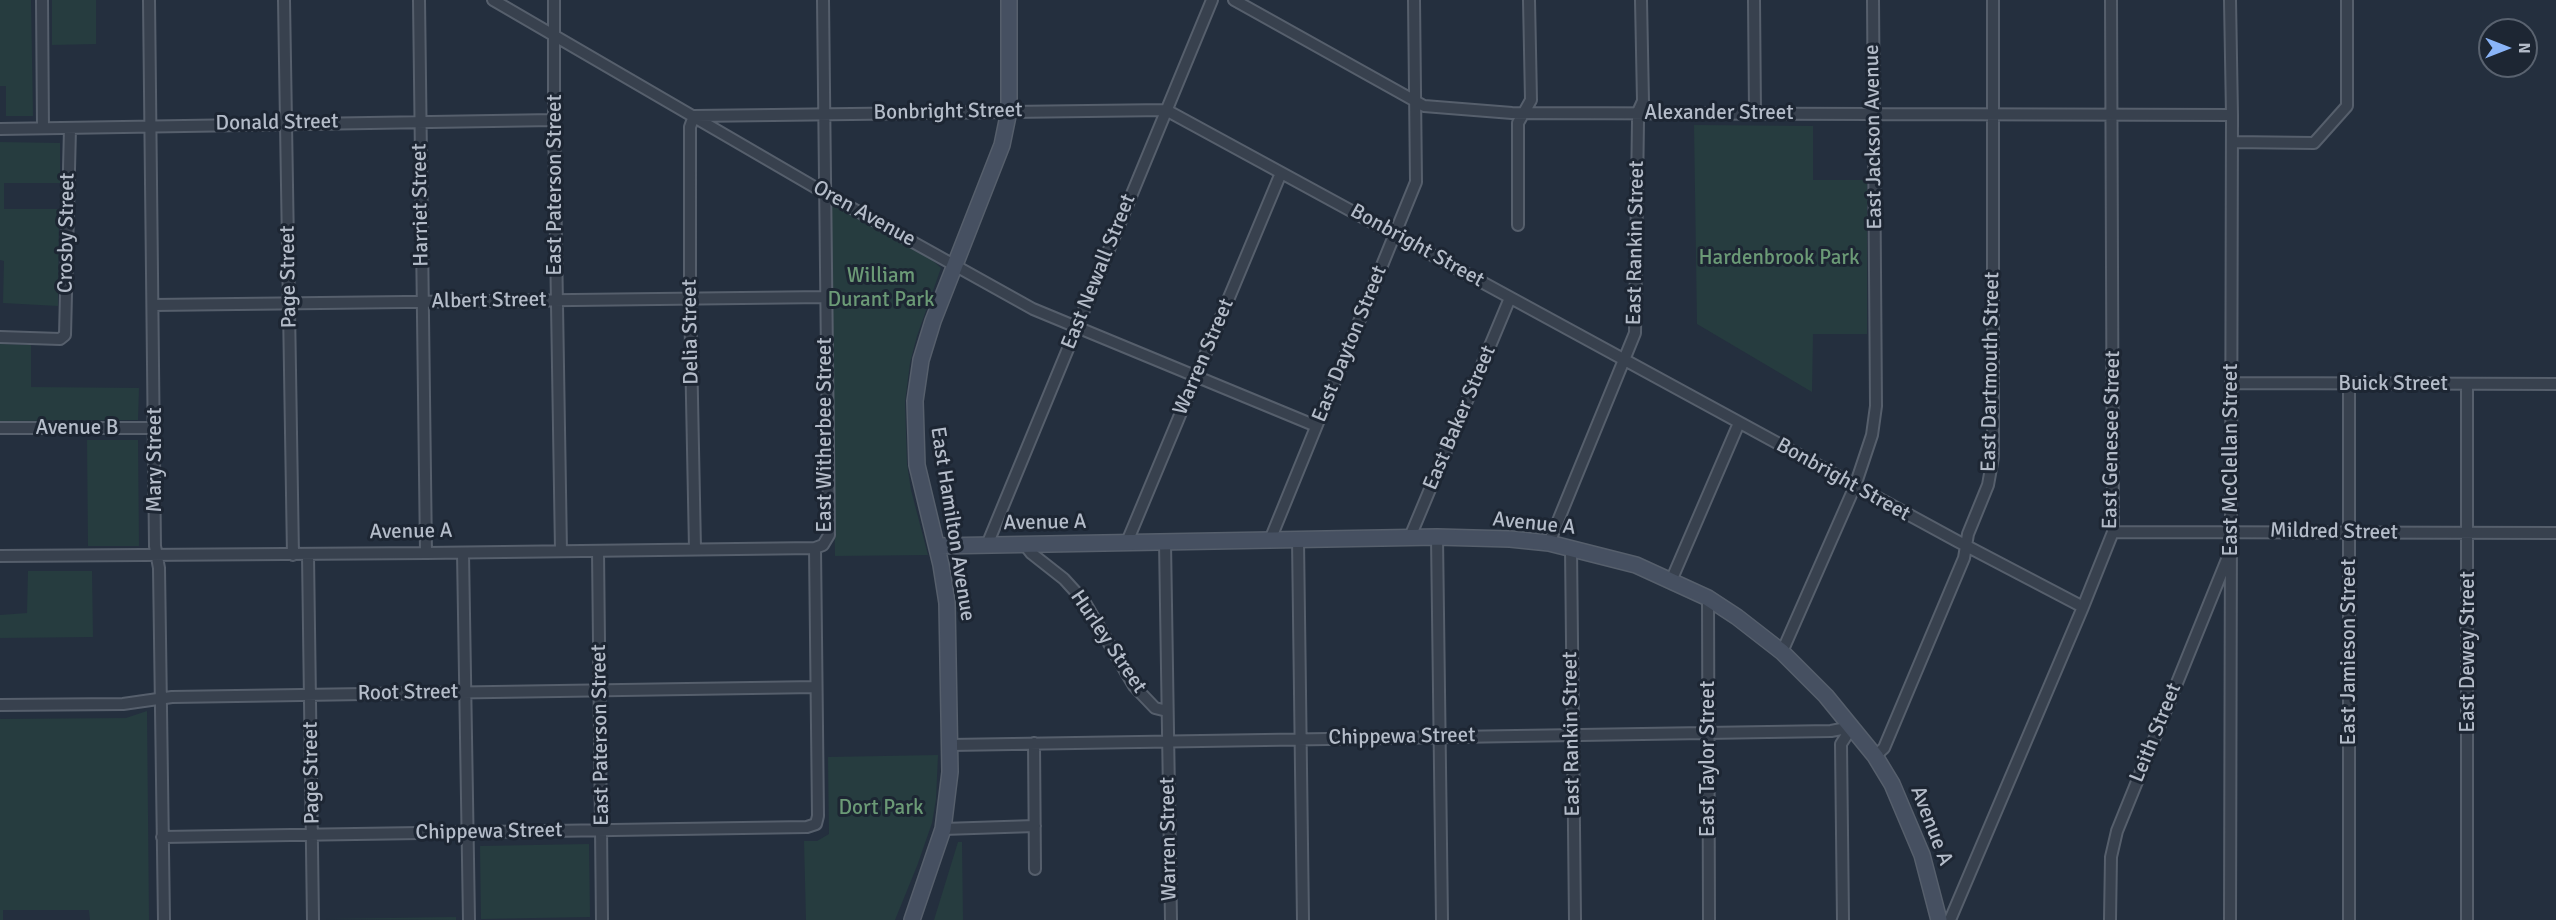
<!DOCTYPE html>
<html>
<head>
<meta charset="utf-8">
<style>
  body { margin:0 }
  #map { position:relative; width:2556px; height:920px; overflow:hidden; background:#242f3e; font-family:Signika,sans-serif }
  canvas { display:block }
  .north { position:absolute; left:2478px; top:18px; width:60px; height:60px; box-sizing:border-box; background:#1d2633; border:2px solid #59626f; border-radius:50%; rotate:90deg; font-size:16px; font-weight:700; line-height:24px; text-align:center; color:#b4bcc9 }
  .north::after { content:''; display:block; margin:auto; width:21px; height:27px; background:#8ab4f8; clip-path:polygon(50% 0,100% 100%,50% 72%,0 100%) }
</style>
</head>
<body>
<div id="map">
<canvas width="2556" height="920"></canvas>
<div class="north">N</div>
</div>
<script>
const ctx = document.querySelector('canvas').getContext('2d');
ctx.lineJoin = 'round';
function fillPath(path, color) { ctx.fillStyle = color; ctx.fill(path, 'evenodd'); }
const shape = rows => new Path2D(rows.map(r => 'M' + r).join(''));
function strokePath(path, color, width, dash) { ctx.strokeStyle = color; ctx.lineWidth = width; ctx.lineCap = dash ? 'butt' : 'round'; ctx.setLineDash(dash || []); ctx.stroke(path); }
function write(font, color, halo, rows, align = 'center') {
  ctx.font = font + ' Signika,sans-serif'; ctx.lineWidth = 6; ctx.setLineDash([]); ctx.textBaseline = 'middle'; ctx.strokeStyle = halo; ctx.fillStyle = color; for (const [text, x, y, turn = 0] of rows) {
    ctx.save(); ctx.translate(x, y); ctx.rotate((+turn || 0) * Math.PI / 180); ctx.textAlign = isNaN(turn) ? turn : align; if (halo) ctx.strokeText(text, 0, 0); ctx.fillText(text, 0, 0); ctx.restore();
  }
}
const green = shape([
  [0,0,31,0,33,116,6,116,6,86,0,86],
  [52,0,96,0,96,44,52,45],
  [1694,125,1813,126,1813,180,1867,180,1867,334,1813,334,1812,392,1697,324],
  [0,142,60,143,60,183,4,183,4,209,59,209,58,306,3,303,4,261,0,260],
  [834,204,929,257,941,268,917,336,910,363,905,402,907,464,911,490,928,555,835,556,830,206],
  [0,344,31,345,31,387,139,388,138,420,0,421],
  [87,440,138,440,139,546,88,546],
  [28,571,92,571,93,637,0,638,0,615,27,613],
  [147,711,149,920,90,920,89,910,3,910,3,920,0,920,0,719,126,718],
  [938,755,936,799,932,823,917,866,895,920,806,920,804,841,817,841,829,834,828,757],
  [958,842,962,842,963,920,934,920],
  [589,844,590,917,481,919,480,846],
  [456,917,456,920,325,919]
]);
const street = shape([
  [42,0,43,128],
  [149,0,155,546,159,568,164,920],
  [284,0,293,555],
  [419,0,426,553],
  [493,0,823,192,1033,309,1316,426],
  [554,0,554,120,561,551],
  [1234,0,1424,106,1512,113,2232,115],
  [1754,0,1755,113],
  [0,129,554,120],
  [2232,142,2314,143,2347,106,2347,0],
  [1518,225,1518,123,1531,100,1529,0],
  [153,305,826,297],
  [0,337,60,339,65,335,70,128],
  [2231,383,2556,384],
  [2349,384,2349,920],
  [0,428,155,428],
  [2113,532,2556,533],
  [1410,537,1510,298],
  [1437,537,1442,920],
  [1270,540,1416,182,1414,0],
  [1298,540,1303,920],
  [1127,542,1281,173],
  [1165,542,1171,920],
  [1549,543,1635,333,1638,121,1638,112,1643,101,1641,0],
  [1024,544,1031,553,1064,579,1084,601,1134,686,1155,708,1167,711],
  [987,545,1212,0],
  [1571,548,1575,920],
  [695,549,690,298,690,127,694,116,1166,110,1957,541,2083,607],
  [598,551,602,920],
  [463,553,469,920],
  [308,555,313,920],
  [0,556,426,553,815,548,823,545,829,535,823,0],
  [1671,581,1739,423],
  [1708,598,1709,920],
  [1782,652,1855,486,1872,435,1876,406,1873,0],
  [0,705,123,704,172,697,816,687],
  [1034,743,1035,869],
  [950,745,1831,731,1852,727],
  [1875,756,1884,748,1964,558,1968,534,1988,485,1993,457,1993,0],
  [943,829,1035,826],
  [162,837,807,827,816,824,818,816,815,548],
  [1843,920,1841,744,1852,727],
  [1950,920,2083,607,2113,532,2111,0],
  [2110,920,2111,857,2117,831,2228,557],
  [2230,920,2232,115,2230,0],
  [2467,920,2467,384]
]);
const secondary = shape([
  [937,546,1437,537,1510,539,1549,543,1636,565,1708,598,1737,617,1782,652,1826,696,1875,756,1892,784,1922,855,1939,920],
  [912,920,943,829,950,772,947,603,941,565,917,465,915,401,921,360,933,321,1002,145,1009,111,1009,0]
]);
const streetNames = [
  ["Bonbright Street",948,112,-1],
  ["Alexander Street",1719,113],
  ["Donald Street",277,123,-1],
  ["East Jackson Avenue",1874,137,-91],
  ["East Paterson Street",555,185,-90],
  ["Harriet Street",421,205,-91],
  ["Oren Avenue",864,214,29],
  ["Crosby Street",67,233,-89],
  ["East Rankin Street",1636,243,-89],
  ["Bonbright Street",1417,246,29],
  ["East Newall Street",1099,272,-68],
  ["Page Street",289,277,-91],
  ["Albert Street",489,301,-1],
  ["Delia Street",691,332,-91],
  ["East Dayton Street",1350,344,-68],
  ["Warren Street",1204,357,-67],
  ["East Dartmouth Street",1991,372,-89],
  ["Buick Street",2393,384],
  ["East Baker Street",1460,418,-67],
  ["Avenue B",77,428],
  ["East Witherbee Street",825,435,-90],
  ["East Genesee Street",2112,440,-89],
  ["Mary Street",155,460,-90],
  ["East McClellan Street",2231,460,-90],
  ["Bonbright Street",1843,480,29],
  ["Avenue A",1045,523,-1],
  ["East Hamilton Avenue",952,524,81],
  ["Avenue A",1534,524,6],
  ["Avenue A",411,532,-1],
  ["Mildred Street",2334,532,1],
  ["Hurley Street",1108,642,56],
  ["East Jamieson Street",2349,652,-90],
  ["East Dewey Street",2468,652,-90],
  ["Root Street",408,693,-1],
  ["Leith Street",2156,733,-68],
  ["East Rankin Street",1572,734,-91],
  ["East Paterson Street",601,735,-91],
  ["Chippewa Street",1402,737,-1],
  ["East Taylor Street",1708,759,-90],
  ["Page Street",312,773,-91],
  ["Avenue A",1931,826,69],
  ["Chippewa Street",489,832,-1],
  ["Warren Street",1169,839,-91]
];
const parkNames = [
  ["Hardenbrook Park",1779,258],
  ["William",881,276],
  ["Durant Park",881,300],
  ["Dort Park",881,808]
];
fillPath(green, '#263c3f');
strokePath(street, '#565f6c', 14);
strokePath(secondary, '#565f6c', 18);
strokePath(street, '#38414e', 10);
strokePath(secondary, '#465061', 15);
write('21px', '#b4bcc9', '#1d2633', streetNames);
write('21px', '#6b9a76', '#1d2633', parkNames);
</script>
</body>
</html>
